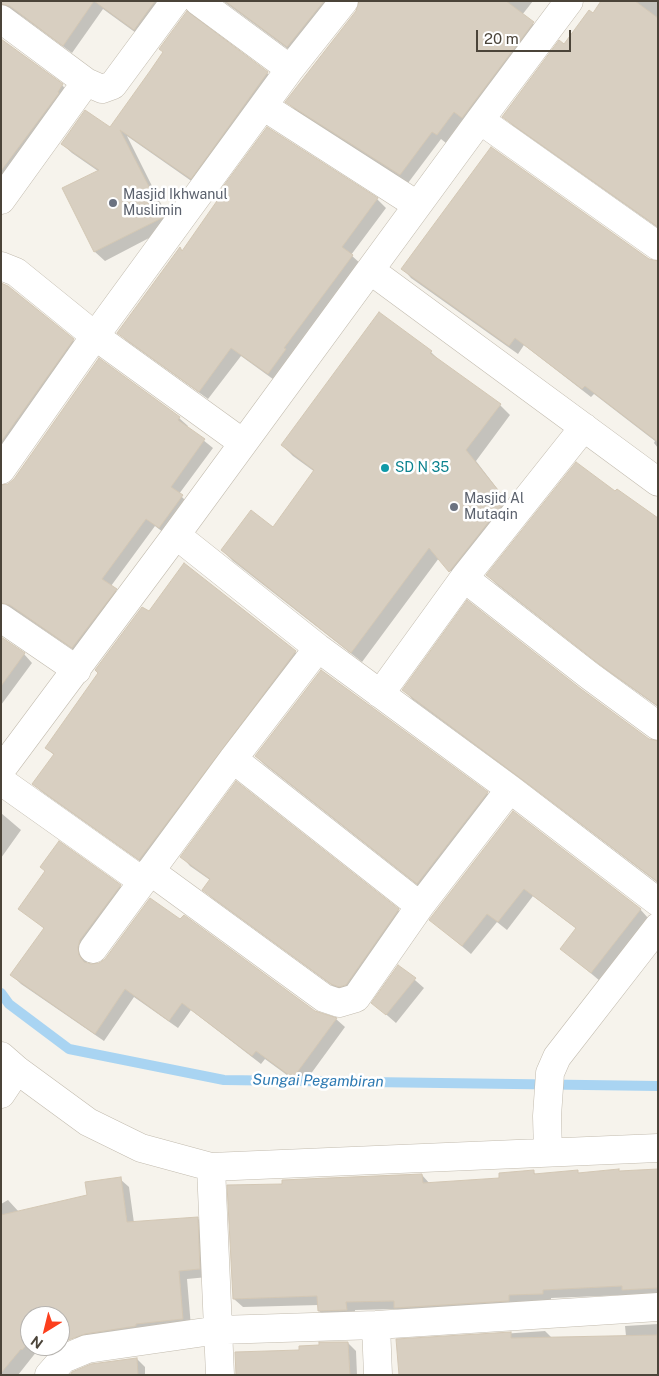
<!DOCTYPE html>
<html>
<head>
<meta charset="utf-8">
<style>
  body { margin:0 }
  #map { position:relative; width:659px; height:1376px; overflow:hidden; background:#f6f3ec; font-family:"Public Sans",sans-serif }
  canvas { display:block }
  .frame { position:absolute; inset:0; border:2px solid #4b4439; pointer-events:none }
  .north { position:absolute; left:20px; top:1306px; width:50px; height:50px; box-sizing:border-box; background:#fff; border:1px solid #b7b4b0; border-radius:50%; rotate:216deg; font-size:14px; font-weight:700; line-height:20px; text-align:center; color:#4b4439 }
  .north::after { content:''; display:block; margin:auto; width:18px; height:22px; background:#fc3f1d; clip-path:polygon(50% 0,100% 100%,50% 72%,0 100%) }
  .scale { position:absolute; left:476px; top:30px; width:95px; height:22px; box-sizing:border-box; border:2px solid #4b4439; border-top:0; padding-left:6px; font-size:15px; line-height:18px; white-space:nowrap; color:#4b4439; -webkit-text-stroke:4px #fff; paint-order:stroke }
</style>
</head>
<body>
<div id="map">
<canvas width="659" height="1376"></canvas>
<div class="frame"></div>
<div class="north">N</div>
<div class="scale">20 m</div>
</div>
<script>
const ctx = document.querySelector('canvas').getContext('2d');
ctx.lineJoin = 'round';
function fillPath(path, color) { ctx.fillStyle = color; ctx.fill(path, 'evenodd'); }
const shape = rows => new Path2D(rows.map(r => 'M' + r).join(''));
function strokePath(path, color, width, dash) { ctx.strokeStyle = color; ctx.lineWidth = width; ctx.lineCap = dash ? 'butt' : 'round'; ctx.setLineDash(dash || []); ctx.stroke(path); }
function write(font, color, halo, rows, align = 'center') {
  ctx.font = font + ' "Public Sans",sans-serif'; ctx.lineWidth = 5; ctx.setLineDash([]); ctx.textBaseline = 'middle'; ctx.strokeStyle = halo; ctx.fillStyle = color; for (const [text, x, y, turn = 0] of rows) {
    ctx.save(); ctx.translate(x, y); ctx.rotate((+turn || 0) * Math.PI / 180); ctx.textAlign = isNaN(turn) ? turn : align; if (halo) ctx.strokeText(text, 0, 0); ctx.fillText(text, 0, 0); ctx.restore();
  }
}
const shadow = shape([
  [1,1,170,1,143,38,103,9,72,53,20,15,13,12,1,15],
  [223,1,339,1,296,55],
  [360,1,533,1,522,15,542,31,446,143,441,139,408,183,295,110,287,102,358,11],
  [603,1,658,1,658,228,512,125,504,116,564,45,593,14],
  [187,13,267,73,277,83,200,187,127,136,172,226,105,261,95,252,63,189,98,171,72,153,62,144,110,128,151,72],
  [1,40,62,85,70,94,1,186],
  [267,129,377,199,386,208,351,255,361,264,277,382,241,356,208,399,127,341,119,333,183,252],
  [649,260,658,263,658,448,654,443,655,441,594,394,591,397,524,345,518,354,411,278,403,269],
  [1,284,73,340,81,348,1,463],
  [431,352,440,361,500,405,510,415,476,461,515,512,460,582,439,558,362,662,233,561,222,550,273,529,315,472,293,456,282,445],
  [99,360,179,418,188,426,187,427,213,448,179,494,190,505,168,536,155,526,111,586,124,598,81,655,19,613,11,610,1,613,1,486,8,486,14,480],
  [658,521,658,707,609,672,496,584,488,575],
  [149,613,295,652,304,660,148,867,42,792,34,784,54,755,47,748,99,673],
  [1,639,24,654,32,663,1,705],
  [404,690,658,743,658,883,529,785,412,699],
  [256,756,487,793,496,802,426,892,265,765],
  [1,813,21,830,1,858],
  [513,813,640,909,648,918,600,981,562,949,577,929,533,896,507,930,497,922,471,954,431,920],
  [182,857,398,910,406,919,355,993,341,992,212,898,204,889,210,880,190,866],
  [120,886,128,894,86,956,87,964,314,1012,336,1019,345,1027,302,1086,265,1059,261,1064,191,1010,178,1028,134,997,104,1041,21,984,12,975,45,929,20,909],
  [399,966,424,988,396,1023,373,1003],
  [658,1170,658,1300,632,1302,625,1295,551,1298,551,1307,404,1316,397,1309,355,1310,355,1318,328,1319,319,1311,319,1305,243,1307,234,1299,284,1185,422,1175,430,1184,501,1179,533,1171,536,1175,577,1172,580,1174],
  [120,1179,129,1187,134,1223,197,1218,205,1226,208,1277,187,1279,191,1327,83,1345,74,1336,60,1342,60,1316,30,1316,30,1346,50,1346,37,1351,18,1375,1,1375,1,1204,8,1200,19,1212,88,1196],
  [658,1324,658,1375,398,1341,545,1331,553,1339,626,1336,625,1326],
  [348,1343,356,1351,357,1375,248,1375,301,1351],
  [137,1359,145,1367,145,1375,76,1375]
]);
const stream = shape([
  [1,993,9,1004,69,1049,224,1080,658,1086]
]);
const building = shape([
  [1,1,94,1,63,46,10,6,1,4,1,1],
  [94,1,155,1,134,30,94,1],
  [225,1,324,1,287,47,225,1],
  [359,1,506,1,534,22,462,118,454,112,437,135,432,132,400,175,285,102,356,11,359,1],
  [601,1,635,1,658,18,658,227,502,117,559,40,564,44,589,10,593,13,601,1],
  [187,11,268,72,191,179,120,130,164,216,162,218,94,252,62,188,99,170,61,144,85,110,110,127,150,71,163,52,159,49,187,11],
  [1,39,63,84,58,92,59,93,1,171,1,39],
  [267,127,378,198,342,247,353,255,284,348,286,349,268,374,231,348,199,392,117,333,180,247,182,251,219,198,216,196,267,127],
  [491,147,649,259,658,261,658,442,585,386,582,389,515,338,509,346,401,269,491,147],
  [1,283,8,286,74,339,1,442,1,283],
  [379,312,432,351,430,353,501,404,466,450,506,500,449,572,429,548,351,653,221,550,251,510,273,527,314,470,281,445,379,312],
  [99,358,180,417,178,420,205,439,171,487,183,495,159,528,146,519,102,579,117,589,72,648,10,605,1,603,1,485,8,484,14,479,99,358],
  [576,462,615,491,617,489,658,518,658,706,599,664,486,575,576,462],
  [184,563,296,651,139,860,32,784,54,754,45,748,98,673,95,670,142,607,149,611,184,563],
  [467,600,581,689,649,739,658,741,658,882,519,777,402,690,467,600],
  [1,637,25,653,1,686,1,637],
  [321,670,488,792,417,884,255,756,321,670],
  [236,781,399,909,346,985,339,987,331,984,202,890,210,879,180,857,236,781],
  [513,811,641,909,591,973,560,949,576,928,524,889,498,922,487,914,462,946,429,920,513,811],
  [59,841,121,885,80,940,78,947,79,955,84,962,91,964,99,963,105,959,150,898,180,919,184,915,315,1011,337,1018,293,1078,256,1051,252,1056,182,1003,169,1021,125,989,95,1034,10,975,44,928,18,909,45,871,40,867,59,841],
  [398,965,416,978,386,1015,371,1003,398,965],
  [619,1169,619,1171,658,1169,658,1288,622,1290,622,1286,543,1290,543,1294,509,1295,509,1301,394,1308,394,1301,346,1302,347,1310,318,1311,317,1296,233,1299,227,1185,282,1184,282,1180,422,1174,423,1183,499,1178,499,1173,534,1170,534,1174,578,1170,578,1173,619,1169],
  [121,1177,127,1222,198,1217,200,1269,179,1271,183,1319,136,1324,136,1326,85,1334,60,1343,60,1316,52,1316,52,1314,51,1316,30,1316,30,1341,22,1350,21,1349,1,1373,1,1215,87,1195,85,1182,121,1177],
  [511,1332,511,1338,657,1335,658,1375,399,1375,396,1339,511,1332],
  [319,1342,348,1342,350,1375,236,1375,235,1352,299,1350,299,1346,319,1345,319,1342],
  [137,1358,138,1375,70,1375,72,1372,91,1364,137,1358]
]);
const minor = shape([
  [198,1,290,69],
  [1,19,86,82,102,89,113,85,175,1],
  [263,106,417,205],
  [480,120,658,246],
  [1,200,86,82],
  [1,266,16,272,95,336,243,443],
  [370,270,658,482],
  [1,470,95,336,290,69,344,1],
  [176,535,318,648,510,789,658,902],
  [464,578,590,676,658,726],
  [1,618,77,670],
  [380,694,464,578,584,427],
  [233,759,420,906],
  [1,770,176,535,480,120,569,1],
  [1,781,142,881],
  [150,871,324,998,339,1003,356,998,420,906,510,789],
  [93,949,233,759,318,648],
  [1,1056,17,1070,88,1122,141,1148,211,1167,658,1148],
  [1,1094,17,1070],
  [548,1152,547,1116,550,1073,557,1057,658,927],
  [211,1167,220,1375],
  [376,1325,378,1375],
  [49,1375,63,1359,87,1349,219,1330,376,1325,658,1307]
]);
const markers = [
  [113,203,5,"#6b7280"],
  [385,468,5,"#0f9aa8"],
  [454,507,5,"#6b7280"]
];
const worshipNames = [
  ["Masjid Ikhwanul",123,195],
  ["Muslimin",123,211],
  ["Masjid Al",464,499],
  ["Mutaqin",464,515]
];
const cultureNames = [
  ["SD N 35",395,468]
];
const waterNames = [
  ["Sungai Pegambiran",318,1081,1]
];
fillPath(shadow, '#0003');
strokePath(stream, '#a9d4f2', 10);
fillPath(building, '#d8cfc1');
strokePath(building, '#d3c7b4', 1);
strokePath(minor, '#c2bbae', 29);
strokePath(minor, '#fff', 28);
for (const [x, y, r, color] of markers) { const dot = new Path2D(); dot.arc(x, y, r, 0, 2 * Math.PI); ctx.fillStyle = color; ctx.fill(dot); strokePath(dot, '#fff', 2); }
write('14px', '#5b616d', '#fff', worshipNames, 'left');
write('14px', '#0d838f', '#fff', cultureNames, 'left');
write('italic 15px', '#2e7ab2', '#fff', waterNames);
</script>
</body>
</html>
